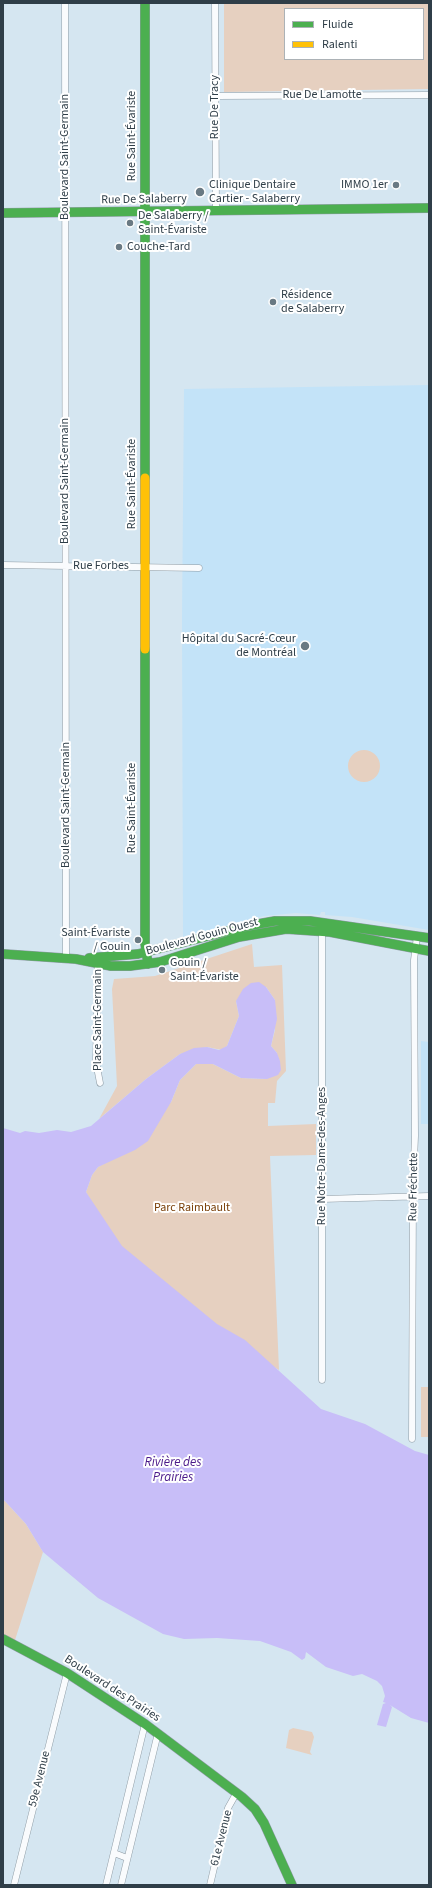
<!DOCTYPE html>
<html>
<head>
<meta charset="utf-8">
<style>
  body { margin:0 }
  #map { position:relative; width:432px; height:1888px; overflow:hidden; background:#d5e6f1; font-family:"Source Sans 3",sans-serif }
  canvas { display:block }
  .frame { position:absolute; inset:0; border:4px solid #2f3e48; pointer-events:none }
  .legend { position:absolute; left:284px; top:8px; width:140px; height:52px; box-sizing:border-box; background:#fff; border:1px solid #acb2b6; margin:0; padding:5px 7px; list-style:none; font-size:12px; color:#2f3e48 }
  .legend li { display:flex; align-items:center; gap:8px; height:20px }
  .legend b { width:20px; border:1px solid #acb2b6 }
</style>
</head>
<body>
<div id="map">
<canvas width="432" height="1888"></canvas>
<div class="frame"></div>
<ul class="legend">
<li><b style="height:5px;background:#4caf50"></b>Fluide</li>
<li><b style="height:5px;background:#ffc107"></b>Ralenti</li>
</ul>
</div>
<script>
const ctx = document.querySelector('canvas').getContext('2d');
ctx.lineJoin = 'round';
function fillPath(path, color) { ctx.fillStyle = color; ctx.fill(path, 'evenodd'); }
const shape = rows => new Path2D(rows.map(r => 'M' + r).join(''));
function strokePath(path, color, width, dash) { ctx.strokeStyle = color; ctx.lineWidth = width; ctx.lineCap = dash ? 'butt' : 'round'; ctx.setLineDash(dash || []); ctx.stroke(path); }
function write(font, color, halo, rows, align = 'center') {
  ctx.font = font + ' "Source Sans 3",sans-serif'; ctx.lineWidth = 4; ctx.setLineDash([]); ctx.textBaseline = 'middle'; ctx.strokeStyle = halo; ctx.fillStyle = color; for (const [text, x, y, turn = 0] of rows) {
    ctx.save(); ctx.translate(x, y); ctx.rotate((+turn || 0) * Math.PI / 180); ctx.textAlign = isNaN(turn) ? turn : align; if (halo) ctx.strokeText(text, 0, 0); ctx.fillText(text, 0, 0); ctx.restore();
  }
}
const built = shape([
  [429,385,429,930,352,917,325,915,325,912,321,912,320,915,296,913,264,916,183,937,182,619,184,389],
  [421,1041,429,1042,429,1124,421,1124]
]);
const green = shape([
  [224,3,429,3,429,89,224,92],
  [285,9,423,9,423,59,285,59],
  '348 766a16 16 0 1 1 32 0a16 16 0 1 1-32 0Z',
  [252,944,254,967,282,965,286,1071,277,1081,275,1103,268,1103,268,1126,316,1124,316,1155,270,1156,279,1370,242,1349,118,1250,86,1192,92,1175,98,1167,107,1162,171,1102,180,1080,196,1064,213,1064,241,1078,267,1079,277,1053,271,1046,275,1030,275,1000,266,987,236,1001,239,1016,227,1046,222,1050,207,1047,180,1054,146,1079,99,1119,117,1086,112,989,114,979,155,976],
  [421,1387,429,1387,429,1437,421,1437],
  [3,1499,26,1524,43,1552,15,1640,3,1637],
  [293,1728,312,1732,314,1737,310,1752,312,1755,286,1748,289,1730]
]);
const water = shape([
  [259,982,266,987,275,1000,277,1019,271,1046,277,1053,280,1061,281,1070,278,1075,267,1079,241,1078,213,1064,196,1064,180,1080,171,1102,148,1141,135,1150,98,1167,92,1175,86,1192,122,1246,217,1324,245,1340,321,1409,365,1424,415,1451,429,1455,429,1723,411,1718,390,1705,392,1707,386,1727,377,1725,383,1704,386,1703,383,1702,385,1696,382,1686,377,1681,362,1674,353,1676,326,1667,306,1652,305,1658,302,1660,291,1652,260,1641,217,1638,184,1639,163,1634,98,1598,43,1552,26,1524,3,1499,3,1128,20,1133,25,1131,39,1133,57,1130,71,1132,91,1126,146,1079,180,1054,194,1048,207,1047,219,1050,227,1046,239,1016,236,1001,243,989,251,983]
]);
const street = shape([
  [65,3,66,958],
  [215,3,216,211],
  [215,96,429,95],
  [3,565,199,568],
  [322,932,322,1380],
  [98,961,96,1062,100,1083],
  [322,1199,429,1196],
  [412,1439,413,1186,415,1136,414,960,417,936],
  [114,1853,127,1858],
  [14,1885,67,1673],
  [106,1885,145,1724],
  [121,1885,158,1733],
  [210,1885,228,1808,237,1792]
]);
const fast = shape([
  [145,3,145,478],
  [3,213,429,208],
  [145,649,145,943,148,964],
  [3,954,76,959,111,966,130,966,160,962,239,937,286,929,330,932,429,951],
  [89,958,138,954,247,926,275,921,310,921,429,938],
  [3,1639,67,1673,145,1724,242,1797,255,1809,264,1823,292,1885]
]);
const slow = shape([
  [145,478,145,649]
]);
const markers = [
  [396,185,4,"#697983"],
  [200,192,5,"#697983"],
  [130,223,4,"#697983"],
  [119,247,4,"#697983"],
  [273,302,4,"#697983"],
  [305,646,5,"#697983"],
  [138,940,4,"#697983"],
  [162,970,4,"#697983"]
];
const streetNames = [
  ["Rue De Lamotte",322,95],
  ["Rue De Tracy",215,107,-90],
  ["Rue Saint-Évariste",132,136,-90],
  ["Boulevard Saint-Germain",65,157,-90],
  ["Rue De Salaberry",144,200,-1],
  ["Boulevard Saint-Germain",65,481,-90],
  ["Rue Saint-Évariste",132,484,-90],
  ["Rue Forbes",101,566],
  ["Boulevard Saint-Germain",66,805,-90],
  ["Rue Saint-Évariste",132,808,-90],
  ["Boulevard Gouin Ouest",202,937,-15],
  ["Place Saint-Germain",98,1020,-90],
  ["Rue Notre-Dame-des-Anges",322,1156,-90],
  ["Rue Fréchette",414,1187,-89],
  ["Boulevard des Prairies",112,1689,33],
  ["59e Avenue",40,1779,-76],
  ["61e Avenue",222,1838,-76]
];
const poiNames = [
  ["Clinique Dentaire",209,185],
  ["Cartier - Salaberry",209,199],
  ["IMMO 1er",388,185,"right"],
  ["De Salaberry /",138,216],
  ["Saint-Évariste",138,230],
  ["Couche-Tard",127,247],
  ["Résidence",281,295],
  ["de Salaberry",281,309],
  ["Hôpital du Sacré-Cœur",296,639,"right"],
  ["de Montréal",296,653,"right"],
  ["Saint-Évariste",130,933,"right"],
  ["/ Gouin",130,947,"right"],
  ["Gouin /",170,963],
  ["Saint-Évariste",170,977]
];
const parkNames = [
  ["Parc Raimbault",192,1208]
];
const waterNames = [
  ["Rivière des",173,1463],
  ["Prairies",173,1478]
];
fillPath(built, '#c3e3f8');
fillPath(green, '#e6d0c0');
fillPath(water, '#c8bef8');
strokePath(street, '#8e9ba4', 7);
strokePath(fast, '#8e9ba4', 10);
strokePath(slow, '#8e9ba4', 10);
strokePath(street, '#f9fbfd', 6);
strokePath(fast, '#4caf50', 9);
strokePath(slow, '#ffc107', 9);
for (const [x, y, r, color] of markers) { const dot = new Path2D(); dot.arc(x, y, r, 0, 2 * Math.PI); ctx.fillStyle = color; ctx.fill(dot); strokePath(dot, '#fff', 1.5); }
write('12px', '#2f3e48', '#fff', streetNames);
write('12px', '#2f3e48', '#fff', poiNames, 'left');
write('12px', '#7a4009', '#fff', parkNames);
write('italic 13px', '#4b1a89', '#fff', waterNames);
</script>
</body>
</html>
